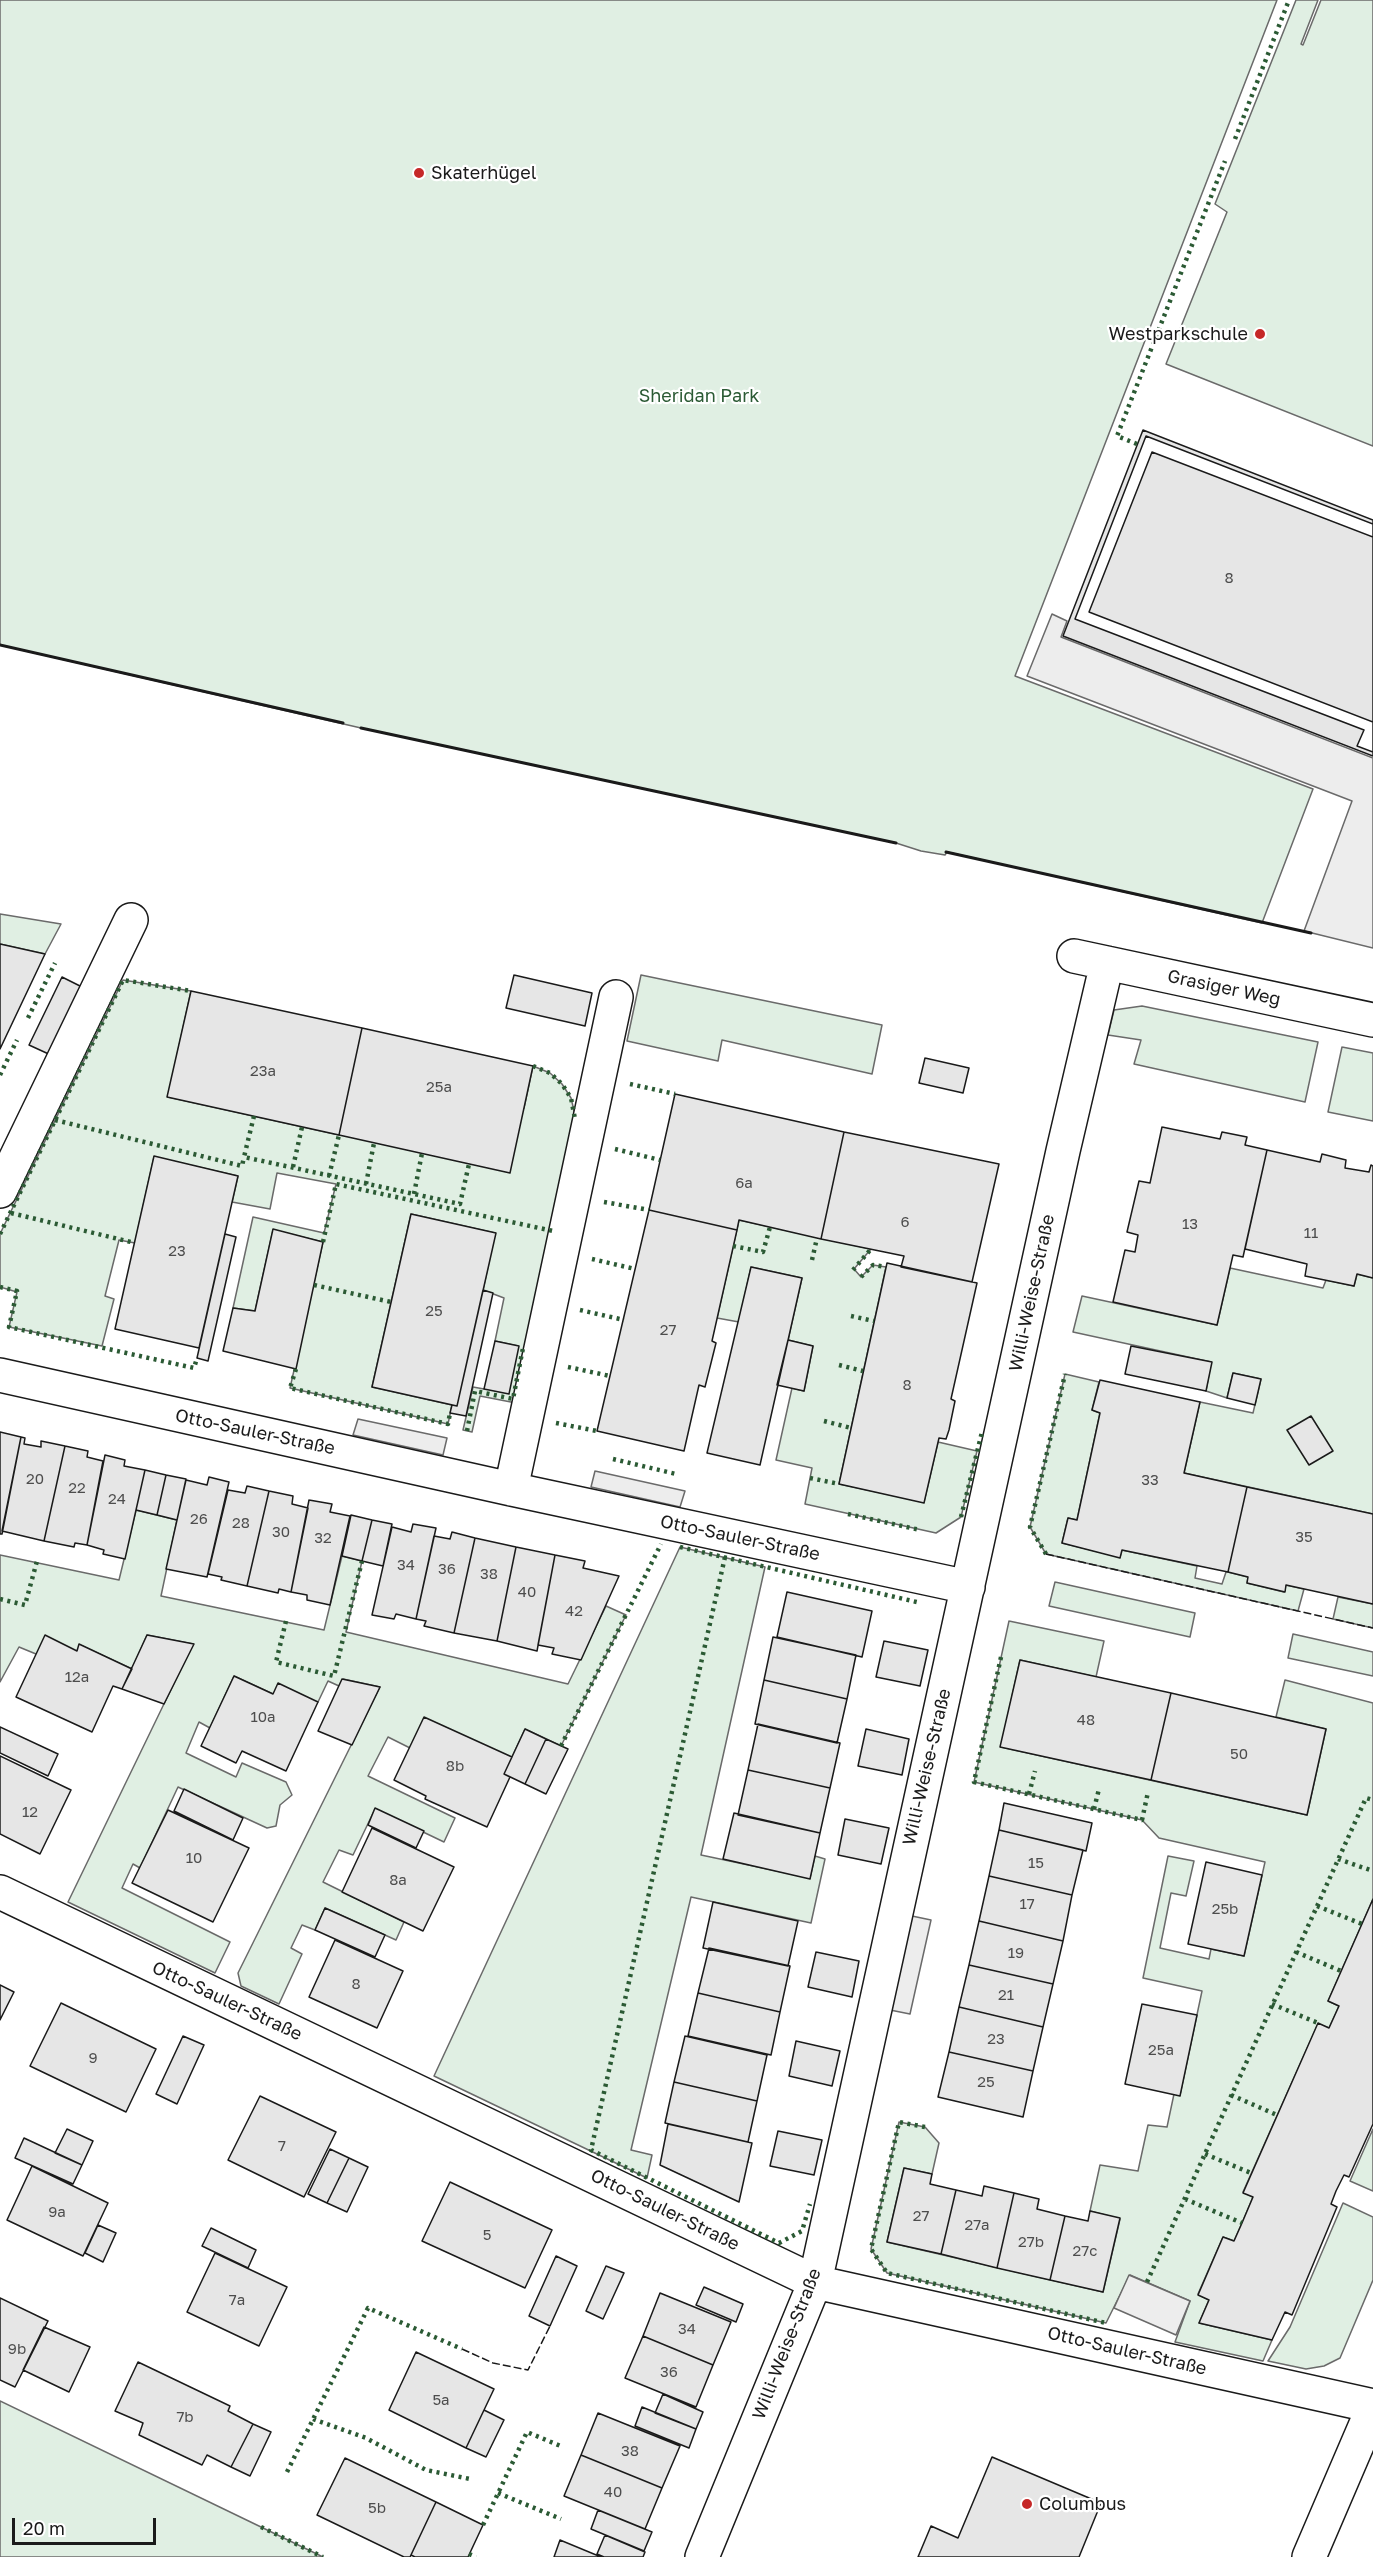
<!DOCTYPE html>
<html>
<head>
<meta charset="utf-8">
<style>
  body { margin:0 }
  #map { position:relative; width:1373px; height:2557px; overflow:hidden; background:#fff; font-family:"Golos Text",sans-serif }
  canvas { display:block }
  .scale { position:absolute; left:12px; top:2518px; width:144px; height:27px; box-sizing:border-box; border:3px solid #1a1a1a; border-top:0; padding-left:8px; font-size:18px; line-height:21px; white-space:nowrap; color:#1a1a1a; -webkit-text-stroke:4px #fff; paint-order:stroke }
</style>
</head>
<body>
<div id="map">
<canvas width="1373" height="2557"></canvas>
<div class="scale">20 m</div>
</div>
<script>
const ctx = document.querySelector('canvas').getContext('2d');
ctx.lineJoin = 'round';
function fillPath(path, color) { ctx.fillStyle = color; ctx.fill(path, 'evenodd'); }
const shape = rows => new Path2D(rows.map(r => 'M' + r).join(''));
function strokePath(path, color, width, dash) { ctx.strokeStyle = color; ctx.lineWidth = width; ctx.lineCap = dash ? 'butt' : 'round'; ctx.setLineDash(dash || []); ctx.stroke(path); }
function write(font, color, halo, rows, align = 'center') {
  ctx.font = font + ' "Golos Text",sans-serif'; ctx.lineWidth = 4.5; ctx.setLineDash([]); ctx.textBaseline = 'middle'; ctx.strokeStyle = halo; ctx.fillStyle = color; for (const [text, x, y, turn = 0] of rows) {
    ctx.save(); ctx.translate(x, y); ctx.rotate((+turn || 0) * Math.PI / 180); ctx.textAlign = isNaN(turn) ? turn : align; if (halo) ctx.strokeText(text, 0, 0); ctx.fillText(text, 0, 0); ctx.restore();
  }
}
const green = shape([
  [0,0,1277,0,1015,676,1313,789,1262,923,947,852,945,855,921,851,896,843,361,728,0,645,0,0],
  [1296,0,1318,0,1301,44,1303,45,1321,0,1373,0,1373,446,1166,364,1227,212,1215,204,1296,0],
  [0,914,61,924,45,954,0,944,0,914],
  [641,975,882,1025,872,1074,722,1040,718,1061,627,1041,641,975],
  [123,980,191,991,168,1097,339,1135,524,1108,533,1066,550,1073,562,1084,571,1098,575,1115,516,1403,480,1396,472,1432,463,1430,473,1387,484,1389,518,1346,495,1341,504,1298,483,1290,495,1233,411,1214,372,1387,452,1405,448,1424,290,1388,323,1242,273,1230,255,1311,233,1308,253,1217,324,1233,336,1184,277,1173,270,1209,232,1202,238,1176,154,1157,135,1243,119,1240,105,1296,114,1299,102,1346,9,1327,17,1292,0,1287,0,1234,123,980],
  [1142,1006,1318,1042,1305,1102,1134,1064,1141,1040,1108,1035,1114,1010,1142,1006],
  [1342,1047,1373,1053,1373,1121,1328,1112,1342,1047],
  [739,1220,871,1249,854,1269,861,1277,873,1265,886,1267,839,1484,924,1502,938,1442,977,1451,961,1517,936,1533,805,1504,812,1468,776,1460,792,1388,804,1391,813,1346,788,1340,802,1278,751,1267,739,1322,717,1318,739,1220],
  [1230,1268,1323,1288,1326,1280,1354,1286,1357,1274,1373,1278,1373,1514,1184,1473,1200,1402,1253,1413,1261,1379,1233,1373,1227,1398,1206,1391,1211,1362,1073,1332,1082,1296,1217,1325,1230,1268],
  [1065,1374,1099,1382,1092,1410,1100,1413,1077,1520,1068,1518,1062,1543,1120,1557,1122,1550,1197,1566,1195,1578,1222,1584,1226,1572,1228,1572,1248,1577,1247,1583,1284,1592,1286,1585,1304,1589,1298,1611,1046,1554,1030,1527,1065,1374],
  [136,1510,177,1520,161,1596,324,1630,342,1556,362,1561,346,1632,568,1684,606,1606,626,1615,561,1746,525,1729,512,1757,410,1748,388,1737,368,1776,455,1818,444,1842,375,1809,353,1855,339,1850,323,1882,404,1922,396,1940,325,1908,315,1930,302,1925,291,1948,302,1954,279,2004,241,1986,238,1973,380,1687,343,1679,339,1686,328,1681,318,1702,273,1694,234,1676,210,1728,199,1722,186,1753,236,1777,242,1763,286,1782,292,1795,280,1805,276,1826,267,1828,178,1787,140,1868,133,1864,122,1888,230,1942,215,1973,68,1902,193,1644,147,1635,132,1669,80,1645,77,1651,36,1654,19,1647,0,1682,0,1555,119,1580,136,1510],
  [680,1547,765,1567,701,1855,810,1878,815,1856,825,1859,811,1923,691,1897,631,2150,652,2155,647,2178,434,2076,680,1547],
  [1055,1582,1195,1613,1190,1637,1049,1606,1055,1582],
  [1338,1597,1373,1604,1373,1628,1333,1619,1338,1597],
  [1009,1621,1104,1641,1096,1677,1020,1660,1001,1747,1307,1815,1326,1729,1276,1717,1285,1680,1373,1703,1373,1899,1328,2001,1339,2006,1329,2028,1318,2024,1243,2192,1253,2197,1242,2223,1234,2241,1223,2237,1198,2294,1209,2300,1199,2323,1272,2340,1263,2361,1175,2342,1190,2301,1130,2275,1106,2323,887,2273,871,2249,899,2122,925,2127,939,2143,932,2174,904,2168,887,2242,1103,2292,1120,2219,1090,2211,1100,2165,1138,2171,1148,2125,1167,2127,1174,2094,1180,2095,1202,1991,1143,1978,1168,1856,1194,1861,1186,1896,1171,1893,1160,1948,1209,1959,1211,1949,1244,1956,1265,1862,1159,1838,1142,1820,974,1782,1009,1621],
  [1293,1634,1373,1652,1373,1676,1288,1658,1293,1634],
  [1373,2129,1373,2191,1350,2181,1373,2129],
  [1343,2203,1373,2217,1373,2280,1340,2358,1324,2366,1306,2369,1268,2361,1290,2327,1343,2203],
  [0,2401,261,2527,323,2557,0,2557,0,2401]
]);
const parking = shape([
  [1052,614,1067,621,1061,637,1373,758,1373,948,1304,931,1352,801,1027,676,1052,614],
  [358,1419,447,1438,443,1455,353,1435,358,1419],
  [595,1471,685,1491,680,1507,591,1487,595,1471],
  [912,1916,931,1920,910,2014,890,2010,912,1916],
  [1129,2275,1190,2301,1176,2335,1114,2308,1129,2275]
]);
const building = shape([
  [1143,430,1373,520,1373,756,1063,636,1143,430],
  [1146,436,1373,524,1373,537,1152,452,1089,612,1373,722,1373,752,1357,746,1364,730,1075,619,1146,436],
  [0,944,45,954,0,1049,0,944],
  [514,975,592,993,585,1026,506,1008,514,975],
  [62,977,86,989,53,1056,29,1045,62,977],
  [191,991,362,1028,339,1135,167,1097,191,991],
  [362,1028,533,1066,510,1173,339,1135,362,1028],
  [925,1058,969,1068,963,1093,919,1083,925,1058],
  [675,1094,844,1132,821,1239,739,1220,737,1230,649,1210,675,1094],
  [1162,1127,1220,1139,1222,1132,1247,1137,1245,1145,1267,1150,1243,1257,1233,1255,1217,1325,1113,1302,1125,1250,1135,1252,1138,1235,1127,1232,1139,1181,1150,1183,1162,1127],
  [844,1132,999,1164,972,1282,901,1267,904,1256,821,1239,844,1132],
  [1267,1150,1320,1162,1322,1154,1346,1160,1345,1168,1369,1172,1371,1165,1373,1166,1373,1278,1357,1274,1354,1286,1305,1276,1307,1264,1245,1249,1267,1150],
  [154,1156,238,1176,199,1348,115,1329,154,1156],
  [649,1210,737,1230,712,1341,716,1343,705,1387,699,1385,684,1451,597,1431,649,1210],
  [411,1214,496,1233,457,1406,372,1387,411,1214],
  [273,1229,323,1242,296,1369,223,1351,233,1308,255,1311,273,1229],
  [225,1234,236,1237,208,1361,197,1358,225,1234],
  [887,1263,977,1283,951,1399,955,1401,949,1430,946,1439,939,1438,924,1503,839,1484,887,1263],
  [751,1267,802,1278,760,1465,707,1453,751,1267],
  [483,1290,493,1293,466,1416,450,1413,452,1405,457,1406,483,1290],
  [788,1340,813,1346,804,1391,777,1385,788,1340],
  [495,1341,519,1346,509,1394,484,1389,495,1341],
  [1131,1346,1212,1362,1206,1391,1125,1374,1131,1346],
  [1233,1373,1261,1379,1255,1405,1227,1398,1233,1373],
  [1100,1380,1200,1402,1184,1473,1247,1487,1228,1572,1122,1550,1120,1558,1062,1543,1068,1518,1077,1520,1100,1413,1092,1410,1100,1380],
  [1311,1416,1333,1451,1309,1465,1287,1430,1311,1416],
  [0,1432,21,1437,2,1534,0,1534,0,1432],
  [21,1437,25,1438,24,1444,41,1447,41,1441,65,1446,44,1541,2,1531,21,1437],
  [65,1446,88,1451,87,1457,103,1461,87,1545,75,1543,74,1547,44,1541,65,1446],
  [105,1455,125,1460,124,1466,145,1470,125,1559,103,1554,104,1550,87,1545,105,1455],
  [145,1470,166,1475,157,1515,136,1510,145,1470],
  [166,1475,186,1479,177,1520,157,1515,166,1475],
  [209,1477,229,1482,207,1577,166,1569,186,1480,207,1485,209,1477],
  [247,1486,269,1491,247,1586,221,1580,222,1577,208,1574,228,1490,245,1493,247,1486],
  [1247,1487,1373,1514,1373,1604,1286,1585,1285,1592,1247,1583,1248,1577,1228,1572,1247,1487],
  [269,1491,293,1496,292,1504,308,1508,291,1592,279,1589,278,1593,247,1586,269,1491],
  [309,1500,332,1504,330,1512,350,1516,330,1605,307,1600,307,1595,291,1592,309,1500],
  [351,1515,372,1520,362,1561,342,1556,351,1515],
  [372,1520,392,1524,383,1566,362,1561,372,1520],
  [413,1524,436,1528,416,1619,396,1614,394,1619,372,1615,392,1527,411,1532,413,1524],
  [452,1532,475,1538,454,1633,424,1626,426,1621,416,1619,434,1536,450,1539,452,1532],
  [475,1538,516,1547,497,1641,454,1633,475,1538],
  [516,1547,555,1555,537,1651,497,1641,516,1547],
  [555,1555,585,1561,583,1568,619,1576,581,1660,552,1654,554,1648,538,1645,555,1555],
  [787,1592,872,1611,862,1657,777,1637,787,1592],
  [45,1635,77,1651,79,1644,132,1669,122,1689,113,1686,92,1732,16,1697,45,1635],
  [147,1635,194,1644,164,1704,122,1689,147,1635],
  [773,1637,856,1655,847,1699,764,1680,773,1637],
  [884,1641,928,1650,920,1686,876,1677,884,1641],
  [1020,1660,1171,1693,1151,1780,1000,1747,1020,1660],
  [234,1676,273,1694,278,1683,318,1702,286,1771,242,1751,236,1763,201,1746,234,1676],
  [342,1679,380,1687,352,1745,318,1731,342,1679],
  [764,1680,847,1699,837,1743,755,1724,764,1680],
  [1171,1693,1326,1729,1307,1815,1151,1780,1171,1693],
  [424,1717,512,1757,504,1774,510,1777,487,1827,425,1799,426,1796,394,1780,424,1717],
  [758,1724,840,1743,830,1788,748,1770,758,1724],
  [0,1727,58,1754,48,1776,0,1753,0,1727],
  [525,1729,546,1739,525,1784,504,1774,525,1729],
  [866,1729,909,1739,902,1775,858,1766,866,1729],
  [546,1739,568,1749,546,1794,525,1784,546,1739],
  [0,1756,71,1790,40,1854,0,1834,0,1756],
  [748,1770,830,1788,820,1833,738,1815,748,1770],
  [184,1789,243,1818,233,1840,174,1811,184,1789],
  [1004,1803,1092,1823,1086,1851,999,1830,1004,1803],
  [375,1808,424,1831,416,1848,368,1825,375,1808],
  [168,1810,249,1848,213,1922,132,1883,168,1810],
  [734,1813,820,1833,810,1879,723,1859,734,1813],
  [845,1819,889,1828,881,1864,838,1855,845,1819],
  [372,1828,454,1867,423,1931,342,1892,372,1828],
  [999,1830,1083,1850,1072,1895,989,1876,999,1830],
  [1206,1862,1262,1875,1244,1956,1188,1944,1206,1862],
  [989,1876,1072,1895,1063,1941,979,1921,989,1876],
  [1373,1899,1373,2124,1349,2177,1344,2175,1336,2191,1331,2204,1337,2207,1292,2315,1285,2312,1272,2340,1199,2323,1209,2300,1198,2295,1223,2237,1234,2241,1242,2223,1253,2197,1243,2193,1318,2023,1329,2028,1339,2006,1328,2001,1373,1899],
  [713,1902,798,1921,788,1966,703,1948,713,1902],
  [325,1908,385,1935,375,1957,315,1930,325,1908],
  [979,1921,1063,1941,1053,1984,969,1965,979,1921],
  [335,1940,403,1971,377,2028,309,1997,335,1940],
  [709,1948,790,1966,780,2012,698,1993,709,1948],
  [816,1952,859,1961,852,1997,808,1987,816,1952],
  [969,1965,1053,1984,1043,2027,959,2007,969,1965],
  [0,1985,14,1992,0,2020,0,1985],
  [698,1993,780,2012,771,2055,688,2036,698,1993],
  [61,2003,156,2049,126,2112,30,2066,61,2003],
  [1142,2004,1197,2015,1180,2096,1125,2084,1142,2004],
  [959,2007,1043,2027,1033,2071,949,2052,959,2007],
  [183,2036,204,2045,177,2104,156,2094,183,2036],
  [685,2036,767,2055,757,2101,674,2082,685,2036],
  [796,2041,840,2051,832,2086,789,2076,796,2041],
  [949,2052,1033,2071,1023,2117,938,2097,949,2052],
  [674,2082,757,2101,748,2142,665,2123,674,2082],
  [260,2096,336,2132,304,2197,228,2160,260,2096],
  [668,2124,752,2143,739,2202,660,2165,668,2124],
  [67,2129,93,2141,82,2165,55,2153,67,2129],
  [778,2131,822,2140,814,2175,770,2166,778,2131],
  [24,2138,82,2165,73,2184,15,2158,24,2138],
  [330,2149,349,2158,327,2203,308,2194,330,2149],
  [349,2158,368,2167,347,2212,327,2203,349,2158],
  [32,2166,108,2203,83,2256,7,2220,32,2166],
  [904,2168,932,2174,930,2184,956,2190,941,2254,887,2242,904,2168],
  [450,2182,552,2230,525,2288,422,2241,450,2182],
  [984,2186,1014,2193,997,2268,941,2254,956,2190,982,2196,984,2186],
  [1014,2193,1039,2199,1037,2209,1065,2216,1050,2280,997,2268,1014,2193],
  [1090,2211,1120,2218,1103,2292,1050,2280,1065,2216,1088,2221,1090,2211],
  [98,2225,116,2233,103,2262,85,2253,98,2225],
  [211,2228,256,2250,248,2268,202,2246,211,2228],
  [215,2253,287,2287,259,2346,187,2312,215,2253],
  [556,2256,577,2266,550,2326,529,2316,556,2256],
  [606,2266,624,2273,603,2319,586,2311,606,2266],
  [704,2287,743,2304,736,2322,696,2305,704,2287],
  [660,2293,731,2322,713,2365,643,2336,660,2293],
  [0,2298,48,2321,15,2387,0,2380,0,2298],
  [44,2327,90,2347,69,2392,23,2370,44,2327],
  [643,2336,713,2365,696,2407,625,2378,643,2336],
  [416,2352,494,2389,466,2448,389,2410,416,2352],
  [138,2362,230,2406,228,2411,253,2424,231,2467,207,2455,202,2465,139,2435,143,2423,115,2411,138,2362],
  [663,2394,703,2412,696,2429,655,2413,663,2394],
  [642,2407,696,2429,689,2448,635,2426,642,2407],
  [484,2410,504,2420,486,2457,466,2448,484,2410],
  [598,2413,680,2446,662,2488,581,2455,598,2413],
  [253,2424,271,2432,250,2476,231,2467,253,2424],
  [581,2455,662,2488,645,2529,564,2496,581,2455],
  [992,2457,1101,2503,1079,2557,918,2557,931,2526,958,2538,992,2457],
  [345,2458,436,2502,410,2557,404,2557,317,2515,345,2458],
  [436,2502,483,2525,468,2557,415,2557,411,2555,436,2502],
  [598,2510,652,2532,644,2551,591,2529,598,2510],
  [605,2535,645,2552,643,2557,604,2557,597,2554,605,2535],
  [560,2540,601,2557,554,2557,560,2540]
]);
const minor = shape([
  [1074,956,1373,1020],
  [0,1191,131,920],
  [0,1375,511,1489,968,1587],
  [511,1489,616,997],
  [0,1892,815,2282,1373,2406],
  [702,2557,815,2282,1063,1151,1107,963]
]);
const tertiary = shape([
  [1309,2557,1373,2408]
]);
const hedge = shape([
  [1235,139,1289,0],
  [1137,444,1117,436,1225,161],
  [28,1018,55,963],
  [533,1066,550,1073,562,1084,571,1098,575,1119],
  [0,1075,17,1040],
  [630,1084,675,1094],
  [254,1116,244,1157,414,1194,460,1204,469,1164],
  [55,1120,242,1166,244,1157],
  [615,1149,660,1160],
  [293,1167,302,1127],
  [329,1176,339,1135],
  [366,1184,374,1143],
  [414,1194,422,1153],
  [604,1202,649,1210],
  [11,1213,135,1243],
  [0,1234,123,980,191,991],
  [323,1242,336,1184,553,1231],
  [733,1246,763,1252,770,1227],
  [592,1259,635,1269],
  [812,1260,817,1238],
  [853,1270,871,1249],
  [861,1277,873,1265,886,1267],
  [314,1285,391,1302],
  [0,1287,17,1291,9,1327,194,1368,197,1358],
  [580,1310,624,1320],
  [851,1316,874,1321],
  [839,1365,863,1371],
  [568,1367,610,1376],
  [296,1369,290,1388,448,1424,450,1413],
  [824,1421,851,1428],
  [556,1423,597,1431],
  [467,1431,475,1391,513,1399,523,1348],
  [613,1459,676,1474],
  [810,1478,839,1484],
  [848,1514,920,1530],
  [961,1517,982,1432],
  [680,1547,921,1603],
  [1046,1554,1030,1527,1065,1374],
  [725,1557,591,2150,779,2243,802,2231,810,2204],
  [0,1599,25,1605,37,1561],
  [286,1621,276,1662,334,1676,362,1561],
  [1001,1657,974,1782,1142,1820,1148,1792],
  [561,1746,661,1544],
  [1029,1794,1035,1771],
  [1094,1809,1099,1789],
  [1338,1859,1373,1871],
  [1317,1906,1362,1924],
  [1296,1952,1341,1971],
  [1272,2004,1318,2023],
  [1231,2095,1277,2115],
  [925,2127,899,2122,871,2249,887,2273,1106,2323],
  [1205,2154,1251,2173],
  [1185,2199,1242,2223],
  [1147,2282,1366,1798,1373,1800],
  [313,2419,366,2438,426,2470,470,2479],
  [287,2472,368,2308,462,2349],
  [498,2493,561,2519],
  [483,2525,527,2432,563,2447],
  [261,2527,323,2557],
  [469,2554,476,2557]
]);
const fence = shape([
  [1046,1554,1373,1628],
  [462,2349,493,2363,528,2370,550,2326]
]);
const wall = shape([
  [0,645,343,723],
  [361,728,896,843],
  [946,852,1311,933]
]);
const markers = [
  [419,173,6,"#c62828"],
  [1260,334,6,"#c62828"],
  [1027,2504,6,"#c62828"]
];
const numberNames = [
  ["8",1229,578],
  ["23a",263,1071],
  ["25a",439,1087],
  ["6a",744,1183],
  ["6",905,1222],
  ["13",1190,1224],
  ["11",1311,1233],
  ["23",177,1251],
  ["25",434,1311],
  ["27",668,1330],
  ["8",907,1385],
  ["20",35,1479],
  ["33",1150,1480],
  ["22",77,1488],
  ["24",117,1499],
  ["26",199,1519],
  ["28",241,1523],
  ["30",281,1532],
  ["35",1304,1537],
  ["32",323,1538],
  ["34",406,1565],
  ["36",447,1569],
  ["38",489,1574],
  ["40",527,1592],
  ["42",574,1611],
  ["12a",77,1677],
  ["10a",263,1717],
  ["48",1086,1720],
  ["50",1239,1754],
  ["8b",455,1766],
  ["12",30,1812],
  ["10",194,1858],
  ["15",1036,1863],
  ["8a",398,1880],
  ["17",1027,1904],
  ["25b",1225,1909],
  ["19",1016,1953],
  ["8",356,1984],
  ["21",1006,1995],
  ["23",996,2039],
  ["25a",1161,2050],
  ["9",93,2058],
  ["25",986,2082],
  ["7",282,2146],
  ["9a",57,2212],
  ["27",921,2216],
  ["27a",977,2225],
  ["5",487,2235],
  ["27b",1031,2242],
  ["27c",1085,2251],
  ["7a",237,2300],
  ["34",687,2329],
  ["9b",17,2349],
  ["36",669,2372],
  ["5a",441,2400],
  ["7b",185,2417],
  ["38",630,2451],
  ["40",613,2492],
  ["5b",377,2508]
];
const poiNames = [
  ["Skaterhügel",431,173],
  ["Westparkschule",1248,334,"right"],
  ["Columbus",1039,2504]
];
const parkNames = [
  ["Sheridan Park",699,396]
];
const streetNames = [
  ["Grasiger Weg",1224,988,12],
  ["Willi-Weise-Straße",1032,1293,-78],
  ["Otto-Sauler-Straße",255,1432,12],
  ["Otto-Sauler-Straße",740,1538,12],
  ["Willi-Weise-Straße",927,1767,-77],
  ["Otto-Sauler-Straße",227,2001,25],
  ["Otto-Sauler-Straße",665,2210,26],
  ["Willi-Weise-Straße",787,2344,-69],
  ["Otto-Sauler-Straße",1127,2351,13]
];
fillPath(green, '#e0efe3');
strokePath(green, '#6a6a6a', 1.5);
fillPath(parking, '#ededed');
strokePath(parking, '#6a6a6a', 1.5);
fillPath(building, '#e6e6e6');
strokePath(building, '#1a1a1a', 1.5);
strokePath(minor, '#1a1a1a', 36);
strokePath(tertiary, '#1a1a1a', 36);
strokePath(minor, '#fff', 33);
strokePath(tertiary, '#fff', 33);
strokePath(hedge, '#2b5a34', 4.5, [3, 4.5]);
strokePath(fence, '#1a1a1a', 1.5, [8, 3]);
strokePath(wall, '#1a1a1a', 3);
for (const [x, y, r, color] of markers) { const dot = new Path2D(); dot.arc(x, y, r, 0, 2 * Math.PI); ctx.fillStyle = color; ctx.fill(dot); strokePath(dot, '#fff', 2); }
write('15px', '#4d4d4d', null, numberNames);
write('18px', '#1a1a1a', '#fff', poiNames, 'left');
write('18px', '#2b5a34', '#fff', parkNames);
write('18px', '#1a1a1a', '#fff', streetNames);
</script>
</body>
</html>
